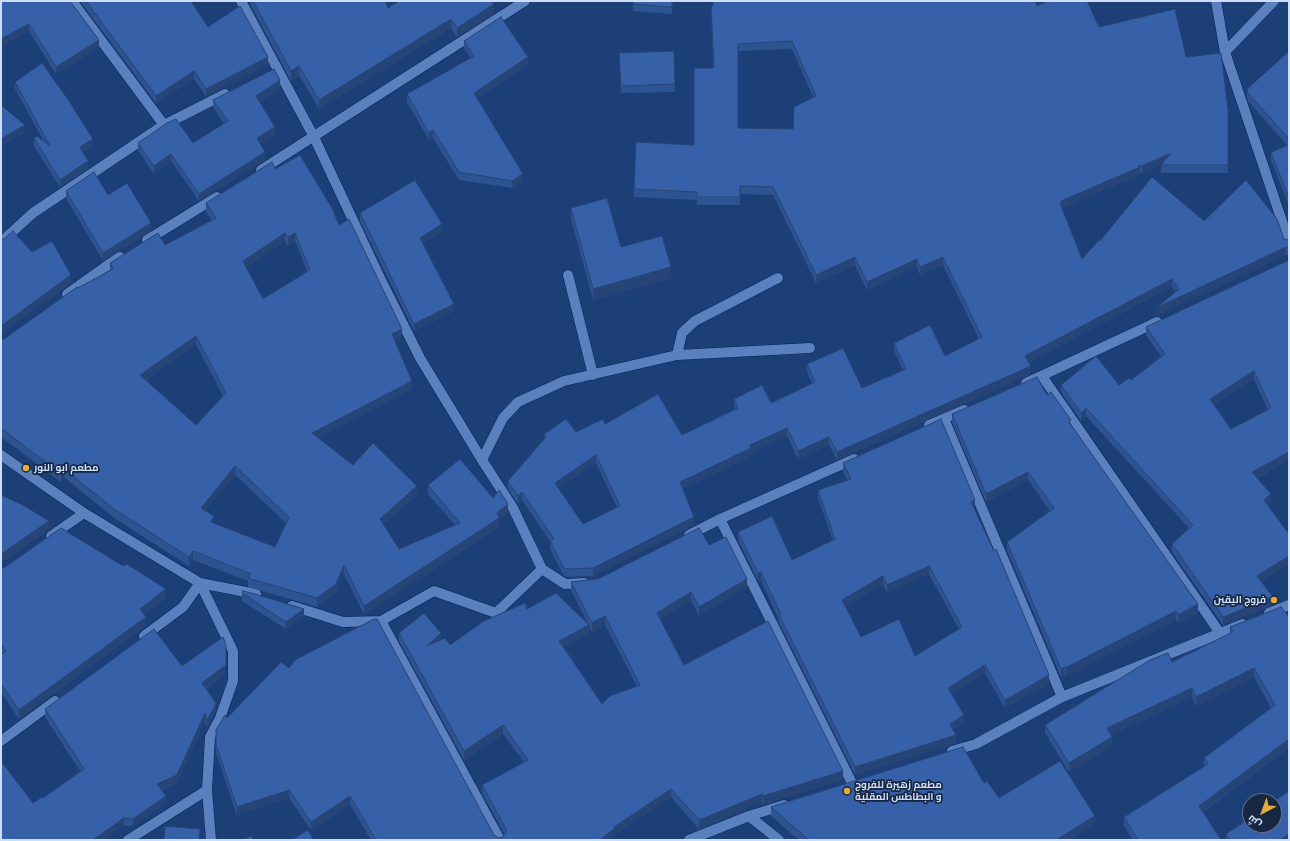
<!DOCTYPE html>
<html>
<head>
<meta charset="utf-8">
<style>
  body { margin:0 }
  #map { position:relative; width:1290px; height:841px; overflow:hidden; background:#1d3f77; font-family:Figtree,Cairo,sans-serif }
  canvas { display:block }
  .frame { position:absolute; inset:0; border:2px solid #cddef9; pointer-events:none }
  .north { position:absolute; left:1242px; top:793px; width:40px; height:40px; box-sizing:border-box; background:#182741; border:1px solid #60708b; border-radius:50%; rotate:221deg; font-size:11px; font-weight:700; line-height:16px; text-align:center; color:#cddef9 }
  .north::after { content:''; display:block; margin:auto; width:14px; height:18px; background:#e7ac37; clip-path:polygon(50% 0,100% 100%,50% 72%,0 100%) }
</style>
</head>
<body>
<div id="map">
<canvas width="1290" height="841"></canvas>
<div class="frame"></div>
<div class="north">ش</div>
</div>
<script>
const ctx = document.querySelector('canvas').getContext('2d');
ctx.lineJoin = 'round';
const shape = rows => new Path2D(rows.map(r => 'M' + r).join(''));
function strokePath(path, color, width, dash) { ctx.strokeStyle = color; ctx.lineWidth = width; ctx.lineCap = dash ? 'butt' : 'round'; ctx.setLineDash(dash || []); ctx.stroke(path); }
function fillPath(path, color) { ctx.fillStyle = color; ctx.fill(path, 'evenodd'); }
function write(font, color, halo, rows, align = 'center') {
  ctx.font = font + ' Figtree,Cairo,sans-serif'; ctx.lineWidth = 3.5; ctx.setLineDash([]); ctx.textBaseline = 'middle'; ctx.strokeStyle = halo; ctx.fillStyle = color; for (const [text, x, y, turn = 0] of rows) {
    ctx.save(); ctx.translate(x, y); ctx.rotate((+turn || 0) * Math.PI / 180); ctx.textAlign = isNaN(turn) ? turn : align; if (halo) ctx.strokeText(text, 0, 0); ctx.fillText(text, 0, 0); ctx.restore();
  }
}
const minor = shape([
  [72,1,164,125],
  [241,1,314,137,381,280,420,358,482,460,513,508,542,569,565,584,584,583],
  [1216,1,1225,52,1289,242],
  [1225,52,1274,1],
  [261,170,525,1],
  [147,240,217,197],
  [1,242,33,213,164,125,225,94],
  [568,275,593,375],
  [67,294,105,267,120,257],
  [677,355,682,333,695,321,778,278],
  [1042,376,1220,633],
  [1026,383,1157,322],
  [944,419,1062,697],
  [929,425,964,410],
  [1,455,84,513,200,583,256,594],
  [482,460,503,418,518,402,564,381,677,355,810,348],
  [720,519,852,783],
  [689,535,720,519,854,459],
  [51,536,84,513],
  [200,583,233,651,233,681,220,718,210,737,207,790,211,840],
  [292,606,343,622,381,621,500,840],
  [1269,613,1289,605],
  [381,621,434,591,496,613,542,569],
  [144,636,183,607,200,583],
  [1,741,55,701],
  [952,751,976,744,1062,697,1243,624],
  [749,816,779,840],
  [128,840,207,790],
  [689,840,749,816,784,805]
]);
const wall = shape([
  [1,1,99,48,56,74,29,31,1,46],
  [80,1,191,1,208,27,268,65,206,96,194,79,156,103],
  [251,1,385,1,388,8,492,1,494,14,457,37,451,28,319,109,299,75,291,81,251,6],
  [633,1,673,1,672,14,633,11],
  [711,6,1037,6,1099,27,1186,57,1228,109,1228,173,1161,173,1161,165,1142,173,1140,173,1140,175,1062,208,1082,259,1100,241,1204,221,1289,240,1289,255,1286,255,1156,316,1175,292,1172,287,1029,362,1031,374,837,460,829,445,798,459,787,436,751,453,751,456,683,489,694,525,593,576,567,577,564,576,550,549,550,541,522,500,518,504,508,489,508,481,544,439,544,434,576,432,605,424,682,435,735,410,734,407,734,399,771,403,812,384,807,372,807,364,862,388,903,370,894,351,894,343,945,356,979,339,943,265,920,275,917,267,867,290,855,265,816,283,773,195,740,194,740,205,697,205,697,200,634,197,634,189,694,145,713,68],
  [792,49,813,97,793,129,738,128,738,51],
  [596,463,617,507,583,524,558,488],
  [464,41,528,64,477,99,523,181,512,188,459,180,433,138,429,140,407,102,407,94,471,58,464,48],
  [619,53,675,84,675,92,621,93],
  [1289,54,1289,206,1271,160,1271,152,1287,145,1248,101,1247,97,1247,89],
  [15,82,93,146,83,152,88,168,60,187,34,146,34,138,43,140,15,89],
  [280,88,259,102,275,135,260,143,265,160,199,201,171,161,154,174,138,150,138,143,193,143,224,124,213,107,213,100],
  [275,169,339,225,402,337,395,341,412,389,318,438,353,465,417,495,383,525,399,549,455,525,428,494,428,485,493,498,508,512,499,520,499,527,364,615,344,574,336,593,317,607,248,587,248,581,193,560,189,566,114,518,64,477,61,482,1,437,1,339,4,339,78,288,110,271,110,263,165,245,212,221,206,212,206,203],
  [285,241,288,246,295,241,307,271,263,299,246,268],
  [196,344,223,396,196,425,146,380],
  [235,475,286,523,275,547,214,524,205,511],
  [66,191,108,195,151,231,103,261,66,198],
  [571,208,621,247,671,278,593,300,571,219],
  [360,213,442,232,423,243,454,311,414,331,360,221],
  [1289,260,1289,460,1257,478,1271,502,1267,505,1289,534,1289,564,1261,581,1273,605,1223,625,1172,552,1172,544,1189,528,1086,416,1081,421,1061,392,1061,385,1119,385,1131,380,1161,356,1146,335,1146,327],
  [1254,379,1268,410,1231,429,1214,404],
  [1047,395,1071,424,1198,613,1178,623,1176,620,1065,677,1064,675,1061,677,1007,550,1007,542,1050,511,1028,480,986,502,952,422,952,414],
  [843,463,975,508,974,509,1049,684,1005,708,985,673,951,694,964,723,953,730,956,743,855,775,779,623,779,620,761,580,758,581,738,540,738,532,792,560,833,541,818,498,818,490,847,480,843,471],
  [929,574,959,629,915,656,861,637,846,606,883,584,887,593],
  [709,545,747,588,699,615,691,601,660,619,684,665,843,779,763,805,762,802,699,829,671,797,615,835,615,836,611,840,371,840,350,804,311,830,289,798,237,815,216,753,216,745,227,718,494,835,499,838,503,837,505,835,482,793,482,785,524,762,503,734,464,760,399,641,399,633,441,640,450,645,527,609,589,634,564,647,602,704,637,686,605,625,592,632,571,590,571,582,598,579],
  [1,569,166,598,145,614,146,626,19,719,1,692,1,655,2,654,1,653],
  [242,593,304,616,286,629,242,601],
  [1289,615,1289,748,1203,812,1221,840,1133,840,1124,826,1124,817,1204,767,1204,758,1271,708,1254,677,1196,706,1192,697,1111,735,1112,746,1069,772,1045,733,1045,725,1230,633,1230,627],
  [182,666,226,673,206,689,216,710,214,715,207,728,205,721,177,783,162,790,166,803,133,826,124,826,33,803,43,798,80,771,45,717,45,709],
  [984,783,999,798,1095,824,1070,840,799,840,771,816,771,807],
  [1226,834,1289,840,1226,840]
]);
const shadedWall = shape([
  [494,4,494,14,457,37,457,28],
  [451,19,451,28,319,109,319,100],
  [29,24,29,31,1,46,1,39],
  [99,40,99,48,56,74,56,67],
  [268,57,268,65,206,96,206,89],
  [528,57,528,64,474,101,474,93],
  [299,66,299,75,291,81,291,71],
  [194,71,194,79,156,103,156,96],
  [280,80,280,88,256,104,256,96],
  [25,125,25,133,1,146,1,139],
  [275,127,275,135,257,145,257,138],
  [433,130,433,138,429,140,429,133],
  [93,139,93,146,80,154,80,147],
  [2,151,2,158,1,159,1,152],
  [265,152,265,160,199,201,199,194],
  [1171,153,1171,161,1142,173,1142,166],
  [171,154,171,161,154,174,154,166],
  [88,161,88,168,60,187,60,180],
  [1140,167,1140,175,1062,208,1060,203,1061,201],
  [523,174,523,181,512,188,512,181],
  [151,223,151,231,103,261,103,253],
  [442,224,442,232,420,245,420,238],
  [285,233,285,241,243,270,243,261],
  [295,233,295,241,288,246,288,237],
  [1286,247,1286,255,1156,316,1156,308],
  [855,257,855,265,816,283,816,275],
  [943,257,943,265,920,275,920,267],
  [917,259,917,267,867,290,867,282],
  [671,267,671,278,593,300,593,289],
  [71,275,71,284,1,334,1,326],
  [1172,279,1172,287,1025,364,1025,356],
  [454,304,454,311,414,331,414,324],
  [402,329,402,337,392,343,392,334],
  [196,336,196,344,140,384,140,375],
  [1031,366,1031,374,837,460,837,452],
  [1254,371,1254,379,1210,406,1210,399],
  [412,381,412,389,312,441,312,433],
  [1086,408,1086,416,1081,421,1081,413],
  [787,428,787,436,751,453,751,456,680,490,680,482,750,445],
  [829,437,829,445,798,459,798,451],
  [1289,452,1289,460,1252,480,1252,472],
  [596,455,596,463,555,491,555,483],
  [235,466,235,475,201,516,201,508],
  [64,469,64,477,61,482,61,474],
  [1028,472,1028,480,986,502,986,494],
  [417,486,417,495,380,528,380,519],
  [522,492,522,500,518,504,518,496],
  [1271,494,1271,502,1264,508,1264,500],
  [975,500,975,508,971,510,971,502],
  [508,504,508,512,499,520,499,527,364,615,364,606,497,513],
  [214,516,214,525,211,522],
  [694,517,694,525,593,576,593,568],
  [49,521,49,530,1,563,1,554],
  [193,551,193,560,189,566,189,557],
  [1289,556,1289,564,1257,584,1257,576],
  [344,565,344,574,336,593,317,607,317,598],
  [929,566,929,574,887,593,887,585],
  [761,572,761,580,758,581,758,573],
  [883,576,883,584,842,608,842,600],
  [747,579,747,588,699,615,699,607],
  [166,589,166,598,140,618,140,609],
  [691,592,691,601,657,621,657,613],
  [1273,597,1273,605,1223,625,1223,617],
  [1198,604,1198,613,1178,623,1178,615],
  [304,609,304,616,286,629,286,622],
  [1176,611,1176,620,1065,677,1065,668],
  [605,616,605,625,592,632,592,623],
  [146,617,146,626,19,719,19,710],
  [589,625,589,634,559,650,559,641],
  [441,633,441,641,427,646],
  [226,665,226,673,202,691,202,683],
  [985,665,985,673,948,696,948,688],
  [1064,667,1064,675,1061,677,1061,669],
  [1254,668,1254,677,1196,706,1196,697],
  [1049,675,1049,684,1005,708,1005,700],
  [1192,688,1192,697,1107,737,1107,728],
  [216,703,216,710,214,715,207,728,207,720],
  [205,713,205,721,177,783,157,791,157,784],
  [964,715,964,723,950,732,950,724],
  [503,725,503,734,464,760,464,751],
  [956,735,956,743,855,775,855,767],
  [1112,737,1112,746,1069,772,1069,763],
  [1289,739,1289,748,1199,814,1199,806],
  [843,771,843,779,763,805,763,796],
  [671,789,671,797,615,835,615,836,611,840,600,840,614,827],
  [289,790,289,798,237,815,237,807],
  [762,794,762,802,699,829,699,820],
  [166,796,166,803,133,826,133,819],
  [350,796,350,804,311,830,311,822],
  [1095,816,1095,824,1070,840,1056,840],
  [124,818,124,826,104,840,93,840],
  [1289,834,1289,840,1280,840]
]);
const building = shape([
  [1,1,70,1,99,40,56,67,29,24,1,39,1,1],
  [86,1,191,1,208,27,240,6,268,57,206,89,194,71,156,96,86,1],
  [253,1,385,1,388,8,399,1,491,1,494,4,457,28,451,19,319,100,299,66,291,71,253,1],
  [633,1,672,1,672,7,633,4,633,1],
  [713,1,1035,1,1037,6,1048,1,1087,1,1099,27,1175,9,1186,57,1221,53,1228,109,1228,165,1161,165,1171,153,1142,166,1138,166,1140,167,1061,201,1062,202,1060,203,1082,259,1099,240,1100,241,1152,177,1204,221,1246,180,1277,219,1284,239,1288,240,1289,240,1289,247,1286,247,1156,308,1179,289,1172,279,1025,356,1031,366,837,452,829,437,798,451,787,428,750,445,751,448,680,482,694,517,593,568,567,569,564,568,550,541,554,539,522,492,518,496,508,481,546,437,544,434,566,419,576,432,603,419,605,424,658,394,682,435,738,408,734,399,762,385,771,403,815,382,807,364,843,348,862,388,906,369,894,343,930,325,945,356,982,337,943,257,920,267,917,259,867,282,855,257,816,275,773,187,740,186,740,197,697,197,697,192,634,189,636,142,694,145,694,68,714,68,711,6,713,6,713,1],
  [792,41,816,96,794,107,793,129,738,128,738,44,792,41],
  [596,455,620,506,583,524,555,483,596,455],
  [501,17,528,57,474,93,523,174,512,181,459,172,433,130,429,133,407,94,474,56,464,41,501,17],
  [674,51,675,84,621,86,619,53,674,51],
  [1288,52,1289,54,1289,139,1248,93,1247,89,1288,52],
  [42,63,69,101,93,139,80,147,88,161,60,180,34,138,37,136,50,146,15,82,42,63],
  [274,69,280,80,256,96,275,127,257,138,265,152,199,194,171,154,154,166,138,143,167,123,176,119,193,143,228,121,213,100,274,69],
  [1,105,25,125,1,139,1,105],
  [1289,145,1289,198,1271,152,1289,145],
  [300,155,332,208,339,225,349,219,402,329,392,334,412,381,312,433,353,465,373,443,417,486,380,519,399,549,460,523,428,485,460,459,493,498,499,490,508,504,497,513,499,518,364,606,344,565,336,584,317,598,248,578,251,574,193,551,189,557,114,509,64,469,61,474,1,428,1,339,4,339,77,287,78,288,113,269,110,263,158,233,165,245,216,218,206,203,272,162,275,169,300,155],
  [285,233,288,237,295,233,310,270,263,299,243,261,285,233],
  [196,336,226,393,196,425,140,375,196,336],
  [235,466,289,517,275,547,211,522,214,516,201,508,235,466],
  [94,172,108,195,127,183,151,223,103,253,66,191,94,172],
  [415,180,442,224,420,238,454,304,414,324,360,213,415,180],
  [607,198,621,247,662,236,671,267,593,289,571,208,607,198],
  [13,231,32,252,52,241,71,275,1,326,1,240,5,238,13,231],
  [1289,260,1289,452,1252,472,1271,494,1264,500,1289,534,1289,556,1257,576,1273,597,1223,617,1172,544,1193,525,1086,408,1081,413,1061,385,1096,356,1119,385,1129,378,1131,380,1165,354,1146,327,1289,260],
  [1254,371,1271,408,1231,429,1210,399,1254,371],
  [1037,377,1047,395,1051,392,1071,420,1069,422,1198,604,1178,615,1176,611,1065,668,1064,667,1061,669,1007,542,1054,508,1028,472,986,494,952,414,1037,377],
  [941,419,975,500,971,502,994,551,996,549,1049,675,1005,700,985,665,948,688,964,715,950,724,956,735,855,767,779,615,781,614,761,572,758,573,738,532,772,516,792,560,835,539,818,490,851,479,843,463,941,419],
  [929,566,962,627,915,656,899,619,861,637,842,600,883,576,887,585,929,566],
  [1,495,23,505,49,521,1,554,1,495],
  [61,528,123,566,127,564,166,589,140,609,146,617,19,710,1,684,1,655,6,651,1,644,1,569,5,567,61,528],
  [699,528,709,545,726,537,747,579,699,607,691,592,657,613,684,665,768,621,843,771,763,796,762,794,699,820,671,789,614,827,615,828,600,840,391,840,391,839,389,840,376,840,350,796,311,822,289,790,237,807,216,745,216,730,225,715,227,718,281,662,289,668,295,660,374,619,377,619,494,835,499,838,503,837,506,832,506,829,482,785,528,760,503,725,464,751,399,633,424,613,441,633,427,646,445,638,450,645,484,621,525,603,527,609,556,593,589,625,559,641,602,704,610,696,640,685,605,616,592,623,571,582,598,579,699,528],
  [243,591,255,594,304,609,286,622,242,593,243,591],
  [1281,607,1288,616,1289,615,1289,739,1199,806,1221,840,1138,840,1124,817,1208,764,1204,758,1275,705,1254,668,1196,697,1192,688,1107,728,1112,737,1069,763,1045,725,1150,660,1168,653,1172,662,1233,632,1230,627,1281,607],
  [154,629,182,666,223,637,226,645,226,665,202,683,216,703,214,708,207,720,205,713,177,775,157,784,166,796,133,819,124,818,93,840,1,840,1,761,33,803,42,797,43,798,84,769,45,709,154,629],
  [963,747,984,783,987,781,999,798,1060,761,1095,816,1056,840,809,840,771,807,963,747],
  [1289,791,1289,834,1280,840,1230,840,1226,834,1250,818,1250,825,1274,825,1274,801,1289,791],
  [165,826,200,829,199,840,164,840,165,826],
  [308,830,314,840,292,840,308,830],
  [252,836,253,840,241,840,252,836]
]);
const markers = [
  [26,468,4,"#e7ac37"],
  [1274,600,4,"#e7ac37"],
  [847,791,4,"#e7ac37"]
];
const poiNames = [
  ["مطعم ابو النور",34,468],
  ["فروج اليقين",1266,600,"right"],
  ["مطعم زهيرة للفروج",855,785],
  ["و البطاطس المقلية",855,797]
];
strokePath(minor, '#032359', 11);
strokePath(minor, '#5a80be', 10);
fillPath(wall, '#2e5391');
fillPath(shadedWall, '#264476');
fillPath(building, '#3661a9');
strokePath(building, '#264476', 1);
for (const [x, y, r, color] of markers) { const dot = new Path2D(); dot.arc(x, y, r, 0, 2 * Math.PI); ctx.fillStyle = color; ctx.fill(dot); strokePath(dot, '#182741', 1.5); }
write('bold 10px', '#cddef9', '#182741', poiNames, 'left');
</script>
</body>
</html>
